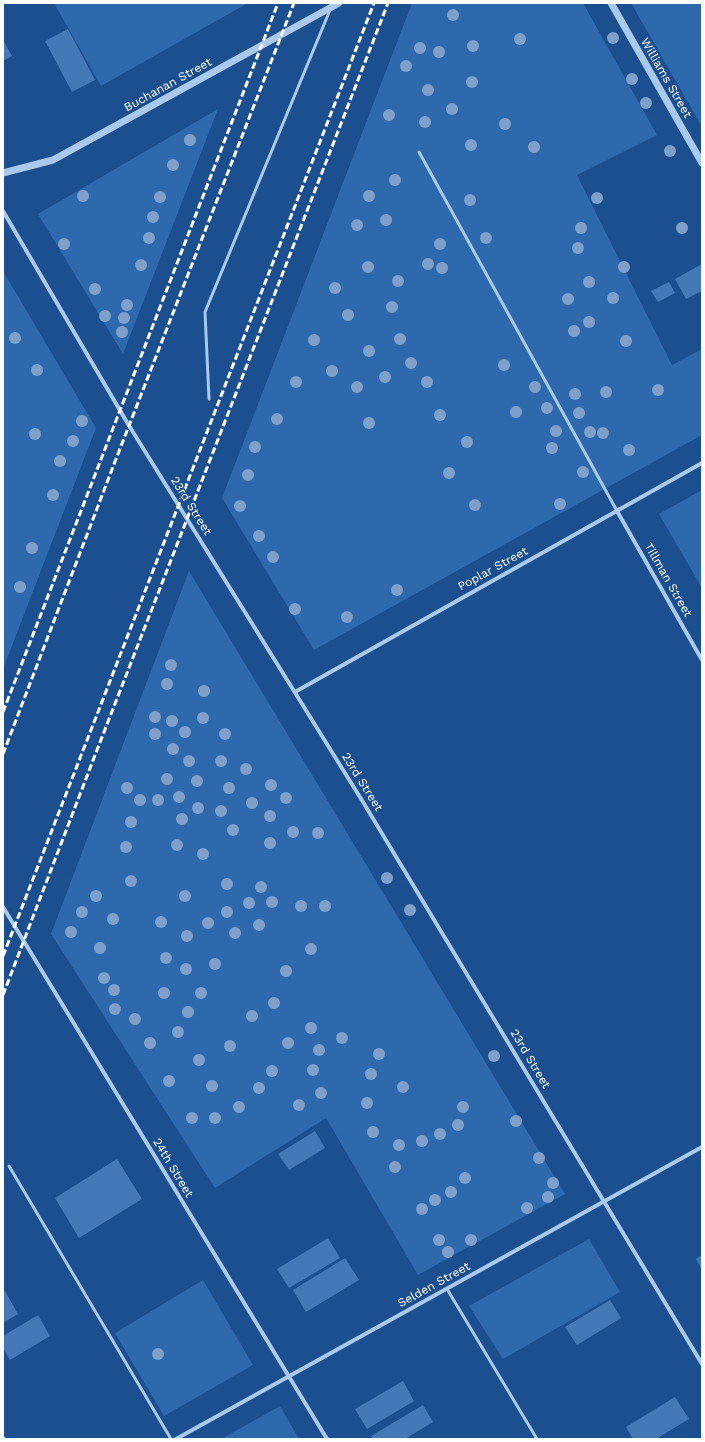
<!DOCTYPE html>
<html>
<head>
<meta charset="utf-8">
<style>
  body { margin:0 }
  #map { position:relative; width:705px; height:1442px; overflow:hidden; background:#1b4f8f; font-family:"Work Sans",sans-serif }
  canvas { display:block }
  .frame { position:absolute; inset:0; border:4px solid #fff; pointer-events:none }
</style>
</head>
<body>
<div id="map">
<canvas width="705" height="1442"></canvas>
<div class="frame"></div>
</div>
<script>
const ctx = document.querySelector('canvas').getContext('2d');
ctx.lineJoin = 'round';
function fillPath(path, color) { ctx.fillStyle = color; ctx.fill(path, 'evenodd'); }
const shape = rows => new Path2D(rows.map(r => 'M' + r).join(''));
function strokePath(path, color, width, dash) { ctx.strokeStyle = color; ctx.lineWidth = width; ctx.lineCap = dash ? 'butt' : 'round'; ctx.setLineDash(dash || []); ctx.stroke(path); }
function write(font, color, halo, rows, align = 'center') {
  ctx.font = font + ' "Work Sans",sans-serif'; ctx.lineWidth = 3; ctx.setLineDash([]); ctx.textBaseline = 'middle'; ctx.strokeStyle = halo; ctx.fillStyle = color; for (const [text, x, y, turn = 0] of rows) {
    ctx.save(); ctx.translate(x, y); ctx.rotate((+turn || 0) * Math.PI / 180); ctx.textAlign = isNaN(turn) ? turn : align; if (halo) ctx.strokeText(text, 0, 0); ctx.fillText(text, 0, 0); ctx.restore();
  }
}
const green = shape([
  [54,3,248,3,101,86],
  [412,3,583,3,657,135,577,175,672,365,702,349,702,435,314,650,222,498],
  [631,3,702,3,702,127],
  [218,109,123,354,38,214],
  [3,271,96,428,3,669],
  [702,490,702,588,659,514],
  [189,571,565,1194,418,1275,326,1118,215,1188,51,934],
  [589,1239,620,1292,503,1359,469,1306],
  [203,1280,253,1365,164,1416,115,1333],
  [280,1406,299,1439,221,1439]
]);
const building = shape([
  [68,29,95,80,72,92,45,41],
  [3,40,12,56,3,61],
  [702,264,702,291,686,299,675,279],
  [669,282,675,293,658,302,651,291],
  [315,1131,325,1148,289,1170,278,1154],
  [117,1159,142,1199,79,1238,55,1198],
  [328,1238,340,1258,289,1288,277,1269],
  [702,1255,702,1270,696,1259],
  [345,1258,359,1280,306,1312,293,1290],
  [5,1291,18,1314,3,1323,3,1292],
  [610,1300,621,1318,577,1345,565,1327],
  [38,1315,50,1336,10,1360,3,1348,3,1336],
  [403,1381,414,1401,367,1429,355,1409],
  [675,1397,689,1419,656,1439,633,1439,626,1427],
  [423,1405,433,1422,405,1439,373,1439,371,1436]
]);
const service = shape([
  [419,152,617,511],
  [209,399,205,312,330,10],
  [9,1166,171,1439],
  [447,1289,537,1439]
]);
const minor = shape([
  [3,211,128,424,363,802,702,1364],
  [617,511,702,660],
  [295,692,702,463],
  [3,907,327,1439],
  [3,1438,4,1439],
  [176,1439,702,1147]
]);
const tertiary = shape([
  [611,3,702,163],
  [3,173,53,160,339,3]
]);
const rail = shape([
  [3,712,278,3],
  [3,754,116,459,294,3],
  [3,956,374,3],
  [3,995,97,750,388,3]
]);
const trees = [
  [453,15],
  [613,38],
  [520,39],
  [473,46],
  [420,48],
  [439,52],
  [406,66],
  [632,79],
  [472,82],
  [428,90],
  [646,103],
  [452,109],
  [389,115],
  [425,122],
  [505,124],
  [190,140],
  [471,145],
  [534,147],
  [670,151],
  [173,165],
  [395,180],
  [83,196],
  [369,196],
  [160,197],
  [597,198],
  [470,200],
  [153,217],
  [386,220],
  [357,225],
  [581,228],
  [682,228],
  [149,238],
  [486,238],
  [64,244],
  [440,244],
  [578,248],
  [428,264],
  [141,265],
  [368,267],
  [624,267],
  [442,268],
  [398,281],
  [589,282],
  [335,288],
  [95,289],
  [613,298],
  [568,299],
  [127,305],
  [392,307],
  [348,315],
  [105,316],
  [124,318],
  [589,322],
  [574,331],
  [122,332],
  [15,338],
  [400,339],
  [314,340],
  [626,341],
  [369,351],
  [411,363],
  [504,365],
  [37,370],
  [332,371],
  [385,377],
  [296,382],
  [427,382],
  [357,387],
  [535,387],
  [658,390],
  [606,392],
  [575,394],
  [547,408],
  [516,412],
  [579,413],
  [440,415],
  [277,419],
  [82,421],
  [369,423],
  [556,431],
  [590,432],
  [603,433],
  [35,434],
  [73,441],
  [467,442],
  [255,447],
  [552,448],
  [629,450],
  [60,461],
  [583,472],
  [449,473],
  [248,475],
  [53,495],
  [560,504],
  [475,505],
  [240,506],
  [259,536],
  [32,548],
  [273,557],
  [20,587],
  [397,590],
  [295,609],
  [347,617],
  [171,665],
  [167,684],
  [204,691],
  [155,717],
  [203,718],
  [172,721],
  [185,732],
  [155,734],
  [225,734],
  [173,749],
  [189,761],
  [221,761],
  [246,769],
  [167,779],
  [197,781],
  [271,785],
  [127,788],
  [229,788],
  [179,797],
  [286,798],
  [140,800],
  [158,800],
  [252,803],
  [198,808],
  [221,811],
  [270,816],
  [182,819],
  [131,822],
  [233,830],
  [293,832],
  [318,833],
  [270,843],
  [177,845],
  [126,847],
  [203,854],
  [387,878],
  [131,881],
  [227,884],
  [261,887],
  [96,896],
  [185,896],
  [272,902],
  [249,903],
  [301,906],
  [325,906],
  [410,910],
  [82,912],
  [227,912],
  [113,919],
  [161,922],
  [208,923],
  [259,925],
  [71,932],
  [235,933],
  [187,936],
  [100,948],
  [311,949],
  [166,958],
  [215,964],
  [186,969],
  [286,971],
  [104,978],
  [114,990],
  [164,993],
  [201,993],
  [274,1003],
  [115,1009],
  [188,1012],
  [252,1016],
  [135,1019],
  [311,1028],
  [178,1032],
  [342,1038],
  [150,1043],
  [288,1043],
  [230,1046],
  [319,1050],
  [379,1054],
  [494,1056],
  [199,1060],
  [313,1070],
  [272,1071],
  [371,1074],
  [169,1081],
  [212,1086],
  [403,1087],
  [259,1088],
  [321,1093],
  [367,1103],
  [299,1105],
  [239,1107],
  [463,1107],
  [192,1118],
  [215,1118],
  [516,1121],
  [458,1125],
  [373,1132],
  [440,1134],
  [422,1141],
  [399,1145],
  [539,1158],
  [395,1167],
  [465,1178],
  [553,1183],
  [451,1192],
  [548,1197],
  [435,1200],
  [527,1208],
  [422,1209],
  [439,1240],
  [471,1240],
  [448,1252],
  [158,1354]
];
const streetNames = [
  ["Williams Street",666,78,60],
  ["Buchanan Street",168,85,-29],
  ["23rd Street",191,506,58],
  ["Poplar Street",493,569,-29],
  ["Tillman Street",668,580,60],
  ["23rd Street",362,782,58],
  ["23rd Street",530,1059,59],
  ["24th Street",173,1168,59],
  ["Selden Street",434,1285,-29]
];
fillPath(green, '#2e69ad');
fillPath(building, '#4478b7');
strokePath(service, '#a9c9ee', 3);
strokePath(minor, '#a9c9ee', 4);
strokePath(tertiary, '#a9c9ee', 7);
strokePath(rail, '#fff', 3, [7, 3]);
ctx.fillStyle = '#7ea0ca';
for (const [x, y] of trees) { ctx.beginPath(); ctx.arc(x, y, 6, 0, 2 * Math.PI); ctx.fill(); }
write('12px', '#fff', '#1b4f8f', streetNames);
</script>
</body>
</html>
